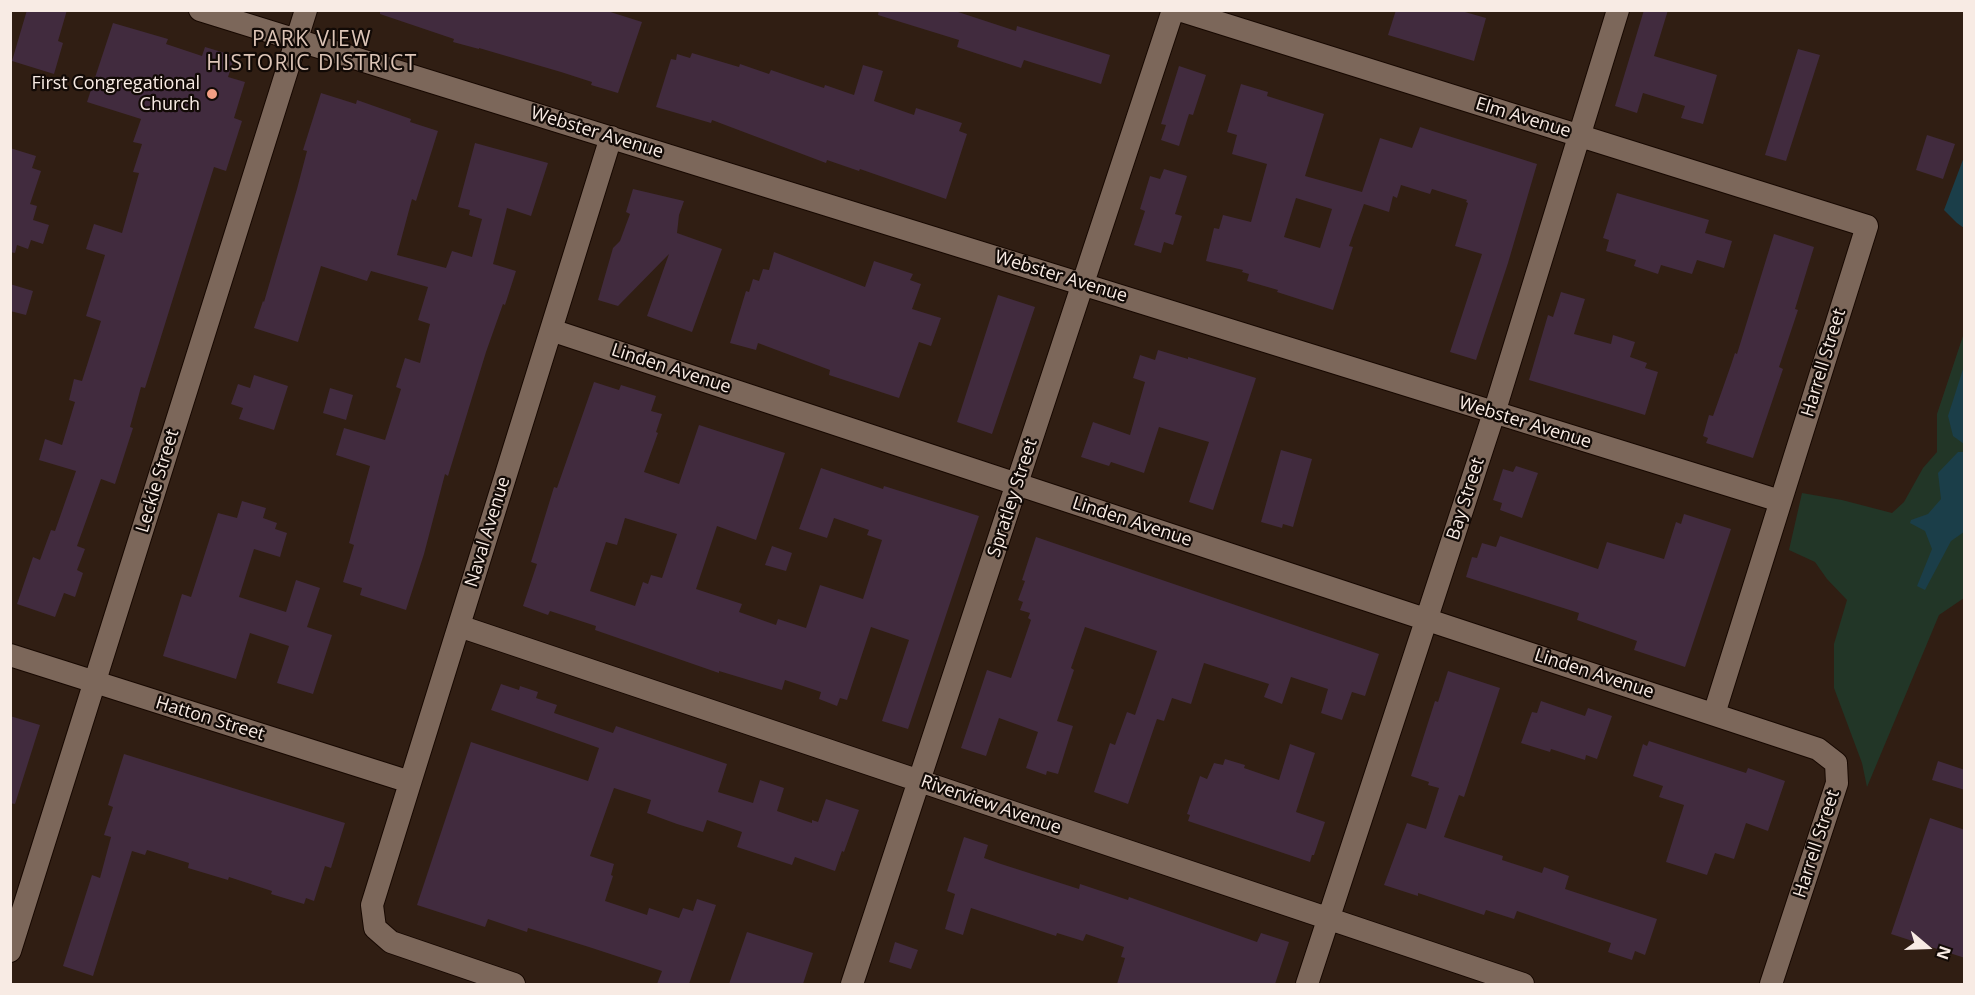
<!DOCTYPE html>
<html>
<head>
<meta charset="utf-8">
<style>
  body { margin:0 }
  #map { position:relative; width:1975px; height:995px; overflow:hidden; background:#301e13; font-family:"Open Sans",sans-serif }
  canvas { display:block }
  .frame { position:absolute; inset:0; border:12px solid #f8ebe4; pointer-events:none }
  .north { position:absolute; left:1897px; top:917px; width:60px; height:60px; -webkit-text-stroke:4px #120a06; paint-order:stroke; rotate:109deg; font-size:16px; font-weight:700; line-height:24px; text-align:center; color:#f8ebe4 }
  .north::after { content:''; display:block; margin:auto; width:21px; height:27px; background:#f8ebe4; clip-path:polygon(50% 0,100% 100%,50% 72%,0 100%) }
</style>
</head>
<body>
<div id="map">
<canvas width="1975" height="995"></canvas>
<div class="frame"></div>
<div class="north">N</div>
</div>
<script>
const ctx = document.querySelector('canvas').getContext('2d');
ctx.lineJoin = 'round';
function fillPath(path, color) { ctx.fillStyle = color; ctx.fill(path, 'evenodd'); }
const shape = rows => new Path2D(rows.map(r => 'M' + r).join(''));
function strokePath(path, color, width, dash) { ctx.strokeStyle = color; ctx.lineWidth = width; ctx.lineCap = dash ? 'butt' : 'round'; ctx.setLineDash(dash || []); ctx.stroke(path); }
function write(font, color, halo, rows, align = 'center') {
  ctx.font = font + ' "Open Sans",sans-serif'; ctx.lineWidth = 4.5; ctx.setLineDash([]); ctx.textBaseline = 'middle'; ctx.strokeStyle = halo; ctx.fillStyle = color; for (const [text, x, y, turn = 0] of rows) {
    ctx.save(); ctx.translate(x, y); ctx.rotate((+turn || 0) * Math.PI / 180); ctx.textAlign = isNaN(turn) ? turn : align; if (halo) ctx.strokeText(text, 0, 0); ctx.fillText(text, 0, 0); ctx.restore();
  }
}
const green = shape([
  [1963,336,1964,336,1964,490,1933,549,1964,532,1964,598,1939,615,1867,787,1862,763,1834,688,1834,644,1847,600,1827,579,1815,562,1789,550,1802,493,1842,500,1892,513,1904,502,1923,468,1937,452,1937,414]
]);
const water = shape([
  [1964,157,1964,228,1957,223,1944,210],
  [1964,366,1964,444,1953,436,1948,416],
  [1958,452,1964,452,1964,532,1951,541,1925,590,1917,586,1932,549,1925,531,1910,523,1911,520,1928,514,1941,499,1938,473]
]);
const building = shape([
  [27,10,67,10,58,41,63,43,54,74,12,61],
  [380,10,604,10,642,22,618,93,591,85,592,82,561,72,479,48,479,49,453,42,454,39,380,14],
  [879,10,952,10,1016,31,1017,26,1110,55,1101,84,1024,60,1021,68,957,47,959,40,878,15],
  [1396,10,1458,10,1486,18,1474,61,1388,35],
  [1644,10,1668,10,1654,56,1717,75,1703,124,1681,118,1685,106,1643,93,1637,113,1615,106],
  [113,23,168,39,166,44,202,56,205,47,235,56,228,77,245,82,234,118,242,121,226,171,214,167,145,388,141,387,130,427,133,428,115,484,101,479,77,546,85,549,77,570,83,573,75,597,64,593,55,617,17,604,33,557,40,560,51,530,55,531,76,471,39,460,45,439,62,445,75,402,69,400,74,379,82,381,101,321,86,316,105,255,86,249,94,224,122,233,139,173,133,172,142,144,133,142,141,119,87,102],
  [1798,49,1820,55,1786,161,1765,155],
  [692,53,739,67,740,64,769,74,771,70,824,88,825,85,854,95,863,65,883,71,874,101,914,115,916,108,962,123,959,131,967,134,946,199,860,169,859,171,827,160,826,163,712,120,711,123,656,107,671,59,676,60,677,54,690,58],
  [1179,66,1206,75,1193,115,1189,114,1179,146,1161,140,1166,125,1161,124],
  [1241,84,1268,92,1267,96,1324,114,1305,176,1362,192,1380,138,1412,148,1420,127,1537,164,1508,263,1476,360,1450,352,1482,254,1455,246,1468,203,1466,202,1467,200,1432,189,1430,194,1401,185,1397,198,1393,196,1389,212,1364,204,1349,246,1353,247,1333,310,1277,292,1278,290,1247,281,1249,274,1242,272,1243,270,1206,261,1214,228,1219,229,1223,215,1251,222,1267,164,1232,154,1237,135,1227,132],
  [1296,198,1332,209,1320,248,1284,237],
  [321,93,356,104,357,100,411,119,410,122,438,131,416,201,412,199,397,255,446,268,452,251,472,257,482,219,469,215,470,210,458,207,475,143,548,163,531,216,507,208,493,264,516,271,505,305,503,304,486,352,448,476,445,474,424,554,406,610,360,595,362,588,343,582,354,545,349,543,370,466,336,455,344,428,385,440,401,389,396,387,405,358,420,363,430,324,418,320,428,287,371,271,367,281,321,266,298,342,254,328,263,301,264,302,297,189,307,151,303,150],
  [1927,135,1955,144,1943,179,1916,170],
  [10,148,36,156,32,168,41,171,30,204,37,206,33,220,49,225,43,244,31,240,28,249,17,245,15,253,10,252],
  [1164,169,1187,176,1175,214,1182,216,1173,245,1164,242,1161,253,1134,245,1145,211,1140,209,1150,176,1160,179],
  [633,189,684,201,679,215,677,233,722,249,692,332,647,316,669,254,618,306,598,300,613,248,620,241,630,214,626,212],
  [1617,193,1709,220,1705,233,1732,241,1724,268,1697,260,1692,274,1661,265,1658,274,1634,266,1636,260,1606,251,1609,240,1603,238],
  [1774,234,1814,247,1795,309,1798,310,1779,367,1783,369,1753,458,1706,443,1708,438,1703,436,1709,415,1713,416,1731,365,1735,353,1737,354],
  [774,252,865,287,874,261,913,274,910,280,921,284,912,309,941,318,931,346,919,342,899,398,829,375,830,370,758,343,756,350,730,343,746,291,749,292,753,279,759,281,763,269,769,270],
  [10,284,33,291,26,315,10,311],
  [1561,292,1585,299,1574,334,1611,344,1613,335,1635,342,1630,357,1647,363,1645,368,1658,372,1645,415,1529,380,1548,315,1553,317],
  [998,295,1035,307,992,434,957,422],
  [1158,350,1188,359,1188,357,1256,378,1213,510,1189,502,1209,442,1159,427,1144,473,1111,462,1109,466,1081,457,1093,422,1130,435,1145,382,1133,378,1140,355,1155,360],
  [254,375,288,386,274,430,239,419,243,408,231,404,238,384,250,388],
  [594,382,619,390,621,385,656,396,651,411,662,414,656,432,658,433,644,472,679,484,699,425,785,453,756,540,717,526,696,589,742,604,739,612,776,625,778,619,806,628,820,585,863,599,882,540,867,535,869,530,834,518,827,538,799,529,821,468,883,489,884,486,979,516,908,729,882,721,909,640,871,627,847,700,840,698,837,706,819,699,821,692,785,680,782,690,719,671,719,673,595,630,596,626,550,611,548,615,523,606,537,564,531,562,554,487,557,488],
  [625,518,677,534,662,578,651,575,648,584,643,582,635,606,590,591,606,542,617,545],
  [330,388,353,395,346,420,323,413],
  [1281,450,1312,459,1293,527,1283,524,1282,528,1261,522],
  [1516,466,1538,473,1522,518,1500,510,1502,503,1493,500,1503,469,1513,472],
  [242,501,266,508,263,518,277,523,275,529,287,533,280,557,254,549,239,597,286,612,296,580,320,588,307,627,332,635,313,694,277,683,289,646,250,633,236,679,163,656,182,594,191,597,218,513,237,518],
  [1684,514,1731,529,1685,667,1634,650,1637,641,1577,620,1579,613,1466,577,1472,557,1477,558,1482,543,1496,547,1500,536,1598,569,1607,542,1664,559,1676,522,1681,524],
  [1036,537,1379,654,1365,696,1352,692,1342,720,1321,713,1328,689,1291,677,1282,704,1264,697,1269,684,1204,663,1191,704,1172,698,1164,721,1157,719,1128,804,1094,792,1110,743,1115,745,1127,712,1135,715,1157,651,1085,627,1071,668,1074,670,1057,721,1073,726,1058,774,1047,771,1046,775,1026,768,1038,732,999,718,986,756,961,748,987,670,1011,678,1031,620,1028,618,1030,613,1020,610,1023,602,1018,600,1025,581,1022,580],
  [772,546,792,553,786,571,765,565],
  [1448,671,1500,688,1464,797,1459,795,1444,837,1503,856,1502,860,1542,873,1544,867,1569,876,1565,889,1657,919,1645,955,1635,951,1632,960,1608,952,1611,943,1517,911,1514,919,1486,910,1484,915,1418,893,1418,896,1384,885,1407,823,1426,829,1439,788,1428,785,1429,782,1411,776,1435,701,1438,702],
  [501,684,519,690,520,686,538,692,536,698,557,705,554,713,613,733,616,726,727,764,718,792,753,803,760,780,784,788,777,811,812,823,812,820,818,822,826,799,859,810,844,852,842,851,835,871,795,857,792,865,737,847,742,832,707,820,703,832,677,824,647,813,651,800,614,788,590,856,614,864,611,875,613,876,605,901,647,915,649,908,679,918,683,908,693,911,697,899,716,905,689,984,657,984,662,971,589,947,528,928,527,932,488,919,485,927,417,905,471,742,588,781,599,748,491,710],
  [1541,701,1585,716,1588,708,1612,716,1597,759,1586,755,1585,760,1551,749,1550,752,1521,743,1532,712,1537,713],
  [10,716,40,725,15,804,10,803],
  [1649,741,1746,773,1748,768,1785,781,1768,831,1746,823,1734,859,1715,853,1707,875,1666,862,1684,805,1659,797,1663,786,1633,776,1643,744,1647,746],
  [1290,744,1315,753,1296,812,1325,822,1314,855,1312,855,1310,862,1188,821,1190,815,1187,814,1200,776,1207,779,1214,763,1223,765,1225,759,1245,765,1244,768,1279,780],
  [124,754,345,823,331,868,325,866,314,901,306,898,304,904,271,894,272,891,229,877,228,880,188,868,189,863,147,850,145,855,132,851,93,976,63,966,92,875,100,878,111,837,104,835,113,807,108,805],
  [1938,761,1965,770,1965,790,1932,780],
  [1930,818,1965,830,1965,958,1891,934],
  [964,837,988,845,984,858,1001,864,1079,889,1080,884,1128,900,1129,897,1257,942,1261,933,1289,942,1275,984,1117,984,1125,958,1121,957,1124,947,1086,934,1083,941,1057,933,1056,936,971,908,963,935,945,929,955,894,947,891],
  [747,932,813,953,803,984,729,984],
  [895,942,918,950,911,969,889,962]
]);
const street = shape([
  [200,10,1780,501],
  [1179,10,1867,226,1714,714],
  [551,330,1818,749,1836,763,1837,783,1771,984],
  [459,626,1523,984],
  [10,655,410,782],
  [10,951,306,10],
  [514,984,391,942,375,928,372,905,611,137],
  [852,984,1173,10],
  [1307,984,1494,413,1618,10]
]);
const markers = [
  [212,94,6,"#f39f84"]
];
const poiNames = [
  ["First Congregational",200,84],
  ["Church",200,105]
];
const streetNames = [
  ["Elm Avenue",1523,118,17],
  ["Webster Avenue",597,133,17],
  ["Webster Avenue",1061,277,17],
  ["Harrell Street",1824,363,-73],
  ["Linden Avenue",671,369,18],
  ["Webster Avenue",1525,423,17],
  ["Leckie Street",158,481,-73],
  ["Spratley Street",1013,498,-72],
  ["Bay Street",1466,499,-72],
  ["Linden Avenue",1132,522,18],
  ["Naval Avenue",488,532,-73],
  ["Linden Avenue",1594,674,18],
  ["Hatton Street",210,719,17],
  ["Riverview Avenue",991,805,19],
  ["Harrell Street",1817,844,-72]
];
const quarterNames = [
  ["PARK VIEW",312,40],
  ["HISTORIC DISTRICT",312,64]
];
fillPath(green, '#223627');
fillPath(water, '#1b3e49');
fillPath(building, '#412b3e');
strokePath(street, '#170801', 24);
strokePath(street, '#7c675a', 22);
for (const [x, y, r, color] of markers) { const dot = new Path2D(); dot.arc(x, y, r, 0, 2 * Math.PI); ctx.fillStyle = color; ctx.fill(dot); strokePath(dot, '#120a06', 2); }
write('18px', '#f8ebe4', '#120a06', poiNames, 'right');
write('18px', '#f8ebe4', '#120a06', streetNames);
ctx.letterSpacing = '1.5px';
write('21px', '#ddc5b7', '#120a06', quarterNames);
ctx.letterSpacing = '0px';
</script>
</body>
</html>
